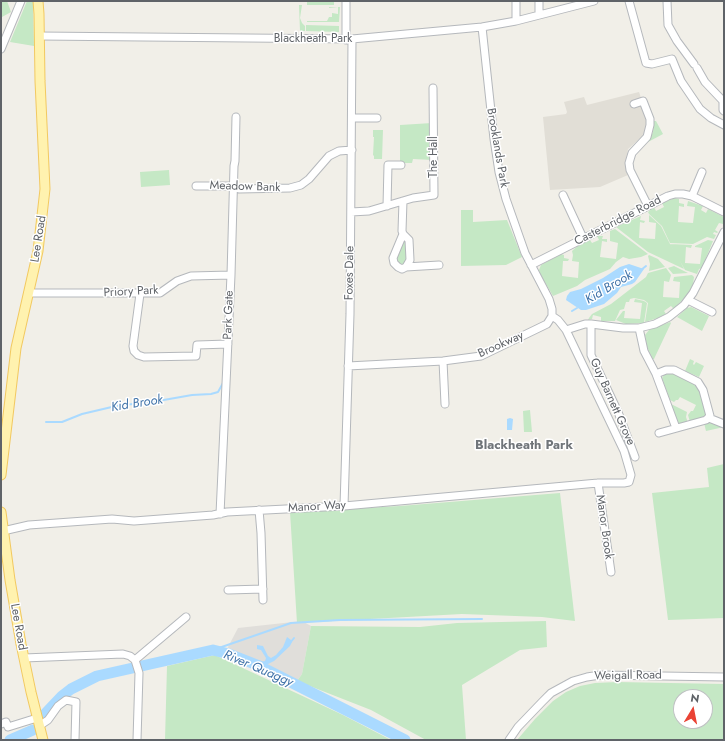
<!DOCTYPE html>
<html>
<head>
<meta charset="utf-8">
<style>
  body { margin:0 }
  #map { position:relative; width:725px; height:741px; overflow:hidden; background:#f1efe8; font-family:Jost,sans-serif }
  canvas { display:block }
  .frame { position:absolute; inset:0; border:2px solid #5f6368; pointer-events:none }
  .north { position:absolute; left:673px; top:689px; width:40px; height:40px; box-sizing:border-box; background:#fff; border:1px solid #bfc1c3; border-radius:50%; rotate:10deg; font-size:11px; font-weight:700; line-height:16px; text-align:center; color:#5f6368 }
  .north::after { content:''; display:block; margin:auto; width:14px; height:18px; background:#ea4335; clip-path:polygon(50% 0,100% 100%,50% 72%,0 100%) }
</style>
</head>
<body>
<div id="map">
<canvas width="725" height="741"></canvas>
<div class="frame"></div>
<div class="north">N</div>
</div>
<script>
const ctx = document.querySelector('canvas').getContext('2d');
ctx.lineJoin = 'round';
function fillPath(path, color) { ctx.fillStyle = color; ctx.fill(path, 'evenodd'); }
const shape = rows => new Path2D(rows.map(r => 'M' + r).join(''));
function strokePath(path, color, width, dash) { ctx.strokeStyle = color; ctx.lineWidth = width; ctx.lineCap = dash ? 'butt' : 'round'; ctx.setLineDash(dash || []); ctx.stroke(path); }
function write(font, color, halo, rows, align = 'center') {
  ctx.font = font + ' Jost,sans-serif'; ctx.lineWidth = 3; ctx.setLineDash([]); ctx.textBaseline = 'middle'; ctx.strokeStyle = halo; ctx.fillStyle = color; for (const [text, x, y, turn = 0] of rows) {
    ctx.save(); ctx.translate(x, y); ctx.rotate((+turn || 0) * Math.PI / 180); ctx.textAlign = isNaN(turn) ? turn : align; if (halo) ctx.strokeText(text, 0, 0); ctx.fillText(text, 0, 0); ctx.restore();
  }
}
const industrial = shape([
  [302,621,311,626,302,674,297,681,227,649,238,628]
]);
const education = shape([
  [639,92,648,118,645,134,628,149,625,164,628,175,600,187,550,190,543,117,566,114,567,112,564,102,584,97,587,105]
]);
const green = shape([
  [1,1,7,1,11,12,2,17],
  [27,1,33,1,34,46,10,42],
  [307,1,334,1,334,5,307,5],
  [299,5,302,5,300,18,302,23,305,26,305,31,300,31],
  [329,7,340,7,339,22,307,22,307,21,327,21,329,17,332,17,332,13,338,14,338,7,329,8],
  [306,25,339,26,339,32,306,31],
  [654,121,656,121,663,134,648,142,653,132],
  [432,123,432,160,413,159,412,163,404,163,403,161,400,161,400,125],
  [373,130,383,130,382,159,374,159,374,156,373,155,374,137,373,137],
  [169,170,170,185,141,187,140,172],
  [675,198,679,199,679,203,684,204,684,207,679,206,678,222,693,223,695,207,687,206,688,201,703,206,701,210,706,213,708,209,724,217,723,224,719,223,715,230,718,232,717,233,714,232,713,234,716,235,714,239,707,237,693,244,670,243,662,226,649,214,648,212,654,207,656,211,664,207,662,203],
  [461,210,473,210,473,222,507,220,522,257,506,265,461,266],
  [649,215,661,226,673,250,670,244,692,245,691,248,686,247,685,263,700,264,702,248,695,247,695,246,708,240,713,241,702,268,699,269,697,274,685,270,680,261,684,269,648,252,616,227,641,216,640,220,645,221,644,223,640,222,639,238,655,239,656,223,649,222],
  [615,229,648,254,641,257,629,259,623,257,616,262,610,269,585,280,577,286,553,296,540,274,539,270,541,265,561,254,564,255,564,258,569,259,568,261,563,261,562,276,578,278,579,262,572,261,573,255,572,251,580,244,590,240,592,243,599,240,597,236,603,236,602,239,607,239,607,242,602,241,600,257,616,259,618,243,610,241,610,231],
  [405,240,407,260,403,265,401,266,396,262,396,255,402,243],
  [649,255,658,259,665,267,649,271,650,264,648,256],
  [674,266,688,273,673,274,668,268],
  [666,268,671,275,669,282,664,281,663,297,679,298,680,282,673,281,674,277,692,275,694,277,693,285,688,294,674,309,671,306,664,311,666,314,658,318,645,322,648,303,644,300,634,298,630,299,629,302,626,302,624,309,620,310,615,321,601,321,601,317,593,315,592,319,588,320,589,318,592,314,611,304,646,277,648,273],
  [635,299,644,301,647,303,644,323,626,324,616,320,623,311,625,311,624,318,640,319,642,303,634,302],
  [691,307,709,316,702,331,677,317,687,308],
  [670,322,671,323,654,359,653,359,647,347,645,335,649,330],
  [690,359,694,361,693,364,694,365,696,362,704,366,699,377,685,371],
  [671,373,676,374,698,386,706,414,704,418,690,422,688,415,691,411,693,411,696,405,680,397,678,400,676,400,674,402,670,400,662,378,664,375],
  [671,404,687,412,686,417,688,423,678,423,670,406],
  [530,410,532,432,524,432,523,411],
  [710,422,724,427,706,431,704,423],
  [724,464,724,618,668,620,652,493,709,487,707,468],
  [560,493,575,621,542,617,462,614,297,623,290,512,400,506],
  [546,621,547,647,520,650,462,685,466,740,426,740,371,710,297,681,302,674,311,626,420,627,457,623],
  [215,655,343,715,391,740,165,740,167,666],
  [617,682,724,684,724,740,517,740,535,719,553,701,566,692,580,686,595,683],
  [681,697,705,697,705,721,681,721]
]);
const water = shape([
  [629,264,644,269,635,282,632,284,621,287,617,293,604,304,586,310,581,310,566,300,567,296,570,292,581,289,603,278,620,267],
  [510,418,513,419,512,430,507,430,507,419],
  [287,637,291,640,292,642,290,646,274,661,266,665,266,670,257,665,260,662,265,661,266,658,261,650,257,649,257,645,263,646,268,656,271,658,276,655,283,647]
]);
const stream = shape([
  [641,270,646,266],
  [572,311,577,308],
  [46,422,62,422,82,414,116,406,158,401,192,395,211,394,218,392,223,383],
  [290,643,294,638],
  [213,650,291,623,340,620,482,619],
  [25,729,25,733]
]);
const river = shape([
  [43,716,62,696,71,689,97,676,213,650,229,654,257,665,405,740],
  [10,740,33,730]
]);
const minor = shape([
  [346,1,346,40],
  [516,1,516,21],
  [539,1,539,15],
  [629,1,646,63,652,64,672,59,681,81,700,109,711,118,724,125],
  [667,1,668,25,677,41,694,64],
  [39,36,352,39,482,27,516,21,594,1],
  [1,49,21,1],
  [697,68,705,82,723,101,723,110,724,111],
  [634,104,643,101,650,119,650,125,647,137,632,153,629,163,630,170,648,206],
  [352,118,377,118],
  [196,186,229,186,239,189,290,188,301,185,309,179,329,156,339,151,352,150],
  [563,195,583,238],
  [692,196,702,172],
  [387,206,388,165,401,165],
  [351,212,369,211,413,198,434,195,433,88],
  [403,234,393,258,394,263,398,267,402,269,406,267,410,260,409,240,403,234,402,231,403,201],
  [531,265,668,196,675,194,683,194,692,196,724,212],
  [406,267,439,265],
  [28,293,160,293,177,281,191,276,231,275],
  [140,294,133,346,134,351,138,355,144,357,196,356,197,345,228,344],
  [688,300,712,312],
  [591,324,591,355,618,412,635,457],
  [639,328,644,351,656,374,676,428],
  [566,330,585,324,591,324,623,328,639,328,655,324,669,317,684,305,693,293,724,232],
  [443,361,445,404],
  [348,366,443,361,481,356,547,324,552,316],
  [656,374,666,370,674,370,698,382,703,390,710,416,706,420,659,433],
  [709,418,724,424],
  [598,483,611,572],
  [344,506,350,314,352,39],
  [259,510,261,533,263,600],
  [220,514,231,275,234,166,235,161,236,117],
  [3,531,29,525,112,519,134,521,213,515,227,512,344,506,598,483,624,483,629,482,631,475,624,451,566,330,558,320,552,316,552,309,549,299,525,253,506,199,499,172,494,139,482,27],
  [228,590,263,589],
  [24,658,123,654,130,656,135,660,186,617],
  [135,660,139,673,137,740],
  [1,724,6,722,8,727,37,718],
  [39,726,48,720,58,706,66,700,76,702,75,740],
  [509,740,518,727,542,702,551,693,573,681,587,677,600,675,724,677]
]);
const major = shape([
  [1,475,16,348,38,251,45,189,40,81,39,14,38,1],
  [1,512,10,580,21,644,31,692,43,740]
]);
const streetNames = [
  ["Blackheath Park",313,39],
  ["Brooklands Park",497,148,80],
  ["The Hall",434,157,-90],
  ["Meadow Bank",245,187,2],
  ["Casterbridge Road",618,221,-27],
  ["Lee Road",39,239,-81],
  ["Foxes Dale",350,273,-89],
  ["Priory Park",131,292,-3],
  ["Park Gate",229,315,-88],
  ["Brookway",501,345,-24],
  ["Guy Barnett Grove",612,402,66],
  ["Manor Way",317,507,-3],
  ["Manor Brook",604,527,82],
  ["Lee Road",18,627,80],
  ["Weigall Road",628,676,-1]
];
const waterNames = [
  ["Kid Brook",609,288,-31],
  ["Kid Brook",137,404,-9],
  ["River Quaggy",258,669,23]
];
const neighbourhoodNames = [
  ["Blackheath Park",524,446]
];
fillPath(industrial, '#e0deda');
fillPath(education, '#e1ded6');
fillPath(green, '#c5e8c5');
fillPath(water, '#aadaff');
strokePath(stream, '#aadaff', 2);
strokePath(river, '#aadaff', 11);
strokePath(minor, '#b5b8bc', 9);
strokePath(major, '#f2c960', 11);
strokePath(minor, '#fff', 7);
strokePath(major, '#fff2af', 9);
write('12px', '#5f6368', '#fff', streetNames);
write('italic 13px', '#4174aa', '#fff', waterNames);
write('bold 13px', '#70757a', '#fff', neighbourhoodNames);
</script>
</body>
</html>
